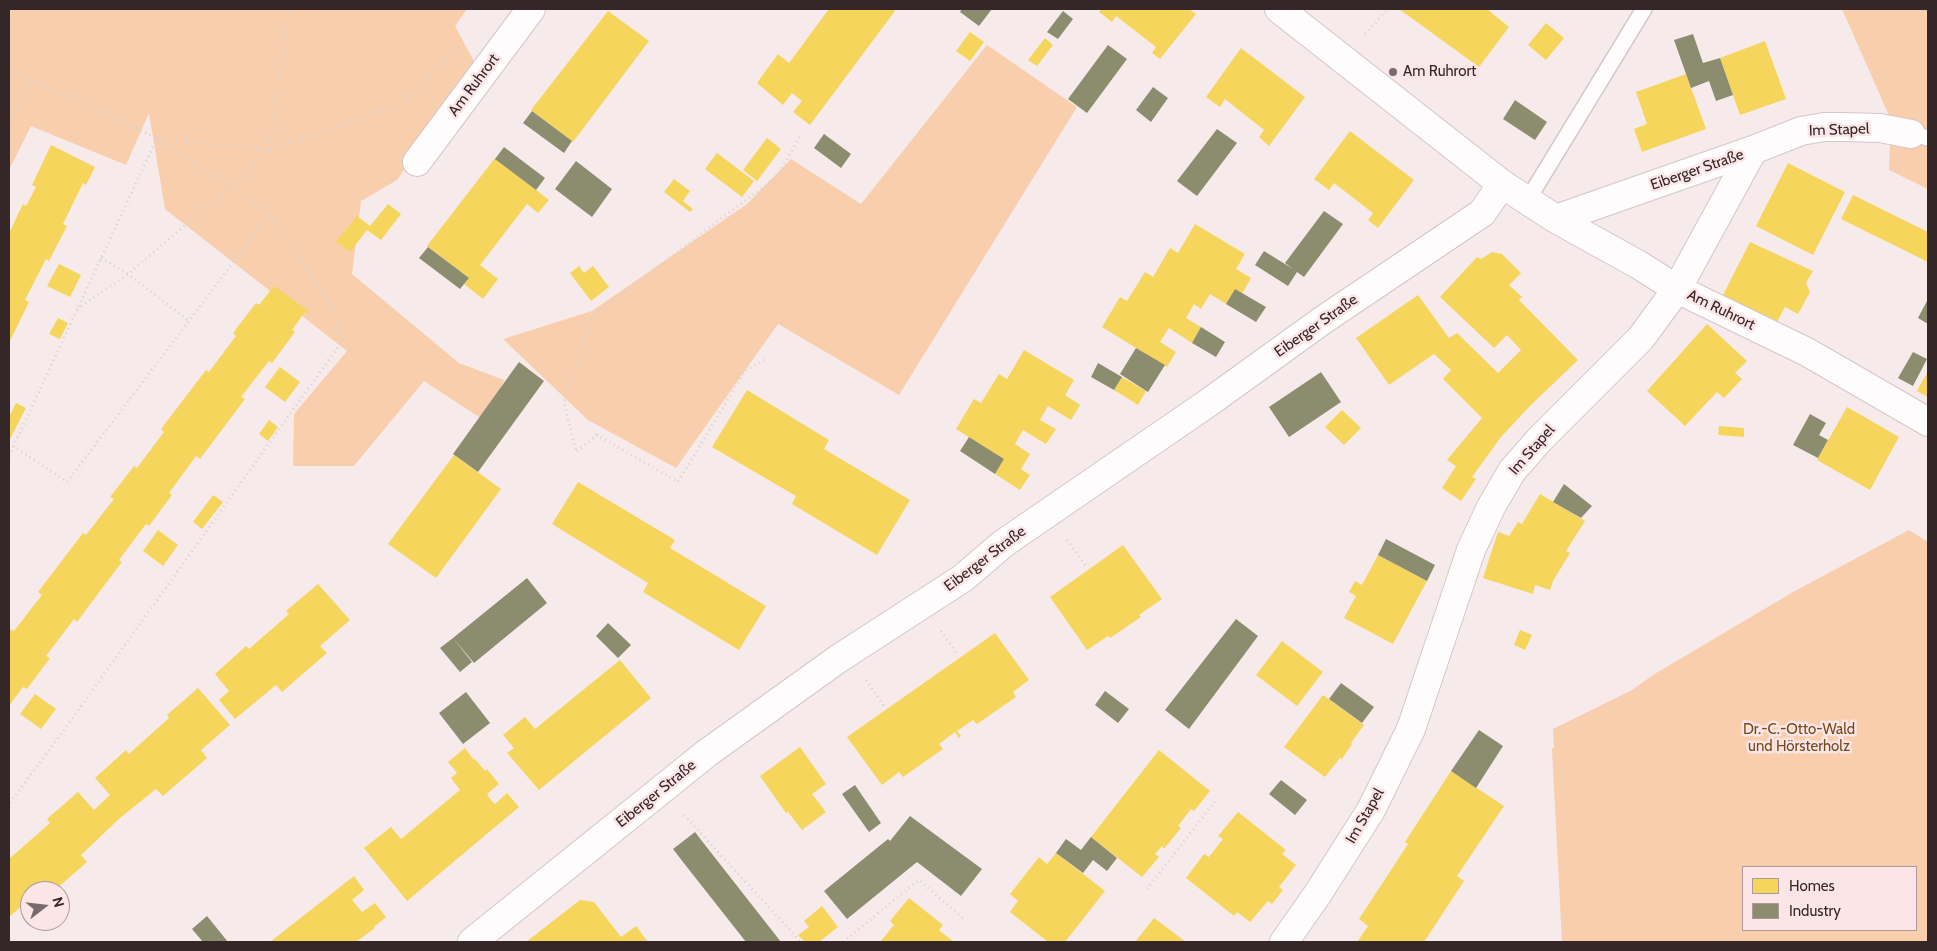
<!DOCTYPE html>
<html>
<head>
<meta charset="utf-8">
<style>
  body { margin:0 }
  #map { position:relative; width:1937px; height:951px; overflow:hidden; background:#f7eaeb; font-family:Cabin,sans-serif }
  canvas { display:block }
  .frame { position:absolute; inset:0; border:10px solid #352728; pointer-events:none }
  .legend { position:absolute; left:1742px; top:866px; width:175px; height:65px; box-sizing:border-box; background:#fce5e6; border:1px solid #ac999a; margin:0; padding:6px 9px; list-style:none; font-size:15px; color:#352728 }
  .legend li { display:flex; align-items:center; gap:10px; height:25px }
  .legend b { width:25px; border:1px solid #ac999a }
  .north { position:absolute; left:20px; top:881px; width:50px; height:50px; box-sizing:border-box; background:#fce5e6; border:1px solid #ac999a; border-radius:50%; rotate:74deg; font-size:14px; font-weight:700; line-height:20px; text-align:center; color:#352728 }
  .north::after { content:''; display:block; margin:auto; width:18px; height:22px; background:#796b6c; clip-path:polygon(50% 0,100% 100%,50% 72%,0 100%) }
</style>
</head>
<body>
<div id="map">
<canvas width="1937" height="951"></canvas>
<div class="frame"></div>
<ul class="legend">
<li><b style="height:14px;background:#f6d55c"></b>Homes</li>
<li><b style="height:14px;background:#8c8c6e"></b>Industry</li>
</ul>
<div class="north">N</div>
</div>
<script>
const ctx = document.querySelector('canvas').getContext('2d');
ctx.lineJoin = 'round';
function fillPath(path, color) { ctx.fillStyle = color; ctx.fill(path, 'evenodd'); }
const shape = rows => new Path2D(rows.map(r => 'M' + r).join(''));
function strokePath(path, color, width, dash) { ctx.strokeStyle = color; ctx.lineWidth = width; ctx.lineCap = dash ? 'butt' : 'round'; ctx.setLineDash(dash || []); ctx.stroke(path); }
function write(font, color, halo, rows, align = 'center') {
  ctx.font = font + ' Cabin,sans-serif'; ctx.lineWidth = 5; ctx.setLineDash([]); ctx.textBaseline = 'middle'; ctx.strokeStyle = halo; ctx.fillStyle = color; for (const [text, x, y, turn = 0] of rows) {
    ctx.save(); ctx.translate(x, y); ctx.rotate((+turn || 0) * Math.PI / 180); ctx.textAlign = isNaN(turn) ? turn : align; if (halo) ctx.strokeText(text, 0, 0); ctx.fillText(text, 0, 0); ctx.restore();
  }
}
const green = shape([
  [9,9,467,9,455,26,477,67,397,180,361,201,352,274,459,363,504,380,488,423,424,381,354,466,293,466,294,414,347,351,165,209,149,113,126,165,31,126,10,168,9,166],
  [1842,9,1928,9,1928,189,1889,170,1891,120],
  [987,45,1077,107,899,395,778,324,676,468,588,420,503,339,592,311,747,204,791,159,861,204],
  [1909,530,1928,542,1928,942,1562,942,1552,749,1554,747,1553,729,1632,690,1653,675,1793,592],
  [1743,867,1916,867,1916,930,1743,930]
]);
const homes = shape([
  [829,9,892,9,895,11,810,125,793,112,802,101,792,93,783,105,757,83,778,54,789,63],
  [1102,9,1189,9,1196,14,1160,59,1152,53,1156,47,1116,16,1112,22,1099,12],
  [1399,9,1487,9,1509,27,1479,67],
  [608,11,649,41,573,142,531,110],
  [1546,23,1564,38,1546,60,1528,45],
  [970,32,984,42,970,61,956,51],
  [1045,38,1053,45,1037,66,1028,60],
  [1765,41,1786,99,1740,115,1720,58],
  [1241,48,1305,97,1269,146,1259,137,1264,130,1225,99,1220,107,1206,97],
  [1686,74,1706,129,1642,152,1634,129,1647,124,1636,92],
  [1350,131,1414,180,1378,228,1368,220,1373,213,1334,183,1329,190,1314,179],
  [767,138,781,149,757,181,743,170],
  [51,145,95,167,86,185,83,183,63,224,67,226,49,261,46,259,25,300,29,302,9,343,9,233,23,204,26,206,36,187,32,185],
  [717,153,754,181,742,197,705,169],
  [495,158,549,200,538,213,527,204,480,265,498,279,483,299,464,284,469,278,427,246],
  [1788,163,1845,192,1813,255,1756,226],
  [674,179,690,191,683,201,693,209,690,212,664,192],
  [1853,195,1928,232,1928,262,1841,219],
  [388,204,401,214,381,240,367,230,350,252,336,242,357,216,370,226],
  [1195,224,1245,254,1236,269,1251,278,1242,294,1235,289,1226,304,1210,294,1201,309,1194,304,1186,318,1201,327,1192,343,1169,328,1160,342,1176,352,1167,367,1102,327,1120,297,1127,301,1145,272,1153,277,1170,248,1178,253],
  [1750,242,1813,271,1806,283,1810,292,1798,314,1785,307,1777,322,1723,295],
  [1492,252,1502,254,1521,273,1509,285,1522,297,1519,300,1578,360,1530,406,1501,437,1472,477,1476,479,1461,501,1442,488,1456,466,1447,460,1482,418,1443,379,1451,370,1434,354,1389,385,1356,338,1418,295,1449,338,1457,333,1498,373,1521,350,1507,335,1494,348,1440,297,1477,257,1481,259],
  [59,264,81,275,70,297,47,286],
  [579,266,584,273,593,266,609,287,591,301,570,273],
  [274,286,310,312,308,314,305,312,292,330,295,332,272,363,269,361,241,397,245,399,200,459,196,456,169,493,172,495,149,526,146,524,119,560,122,562,100,591,77,622,74,619,46,656,50,658,27,689,23,687,9,706,9,632,11,629,14,631,42,595,38,592,83,533,86,535,114,499,110,497,134,466,137,468,164,432,161,429,206,370,209,372,236,336,233,333,256,303,259,305],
  [58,318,68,323,60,339,49,334],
  [1707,324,1747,361,1735,373,1742,379,1724,398,1717,392,1685,426,1647,391],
  [1024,350,1074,380,1065,395,1080,405,1071,420,1048,406,1040,420,1056,429,1046,444,1023,430,1015,444,1030,454,1021,469,1030,475,1020,490,995,474,1004,459,956,429,974,399,981,403,999,374,1007,379],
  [280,367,300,382,285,402,265,387],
  [1928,371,1928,397,1917,391],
  [1122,377,1146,391,1138,405,1114,390],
  [747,390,829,440,824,449,910,500,877,555,792,504,796,496,712,447],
  [16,403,26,408,10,439,9,438,9,417],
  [1847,407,1899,437,1870,490,1817,460],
  [1342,410,1361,428,1344,445,1325,427],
  [269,420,278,427,268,441,259,434],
  [1719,426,1744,428,1744,437,1718,435],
  [454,455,501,489,436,578,388,544],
  [578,482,675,540,670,548,766,606,739,650,643,592,648,583,552,524],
  [1540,494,1585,521,1566,551,1570,553,1553,581,1550,590,1535,585,1533,594,1483,578,1498,532,1509,536,1518,522,1522,524],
  [213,495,223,502,202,529,193,522],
  [158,530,178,545,163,566,143,551],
  [1123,545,1162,599,1139,615,1141,617,1110,638,1108,636,1087,650,1050,597],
  [1378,555,1427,581,1393,644,1344,618,1356,596,1349,592,1355,581,1362,585],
  [318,584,350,620,320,646,327,653,282,692,276,685,235,719,219,700,229,691,215,674,246,646,249,649,289,614,286,611],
  [1520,630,1532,635,1525,650,1514,645],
  [995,633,1029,680,1013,692,1016,697,977,724,973,720,957,731,961,736,959,738,955,732,939,744,943,749,903,777,899,772,882,785,847,737],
  [1282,641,1323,672,1297,706,1256,675],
  [620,660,651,698,539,790,507,753,514,748,503,735,525,717,535,729],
  [198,688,230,725,201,750,207,758,163,796,156,789,120,818,81,855,87,862,54,891,30,891,30,899,9,917,9,859,50,823,47,819,78,792,94,810,110,795,95,778,126,750,129,754,169,718,167,715],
  [35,694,56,709,41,729,20,714],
  [1323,695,1364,725,1351,743,1352,744,1342,759,1340,758,1325,777,1284,747],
  [800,747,826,784,812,794,826,812,802,830,788,812,786,813,760,776],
  [465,748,474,760,475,759,485,771,487,769,499,784,487,794,490,799,495,804,507,793,519,807,407,901,364,848,391,827,401,839,460,790,451,778,457,773,448,762],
  [1159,750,1210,791,1194,811,1191,809,1178,826,1181,828,1164,849,1162,846,1155,854,1159,857,1142,877,1091,837],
  [1451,771,1504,806,1457,876,1464,881,1424,942,1357,942,1368,926,1359,919,1408,844,1405,842],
  [1238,812,1286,850,1282,854,1296,865,1279,887,1283,890,1272,904,1268,901,1250,922,1237,912,1234,916,1186,878,1204,854,1209,857,1223,839,1218,836],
  [1056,853,1105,891,1065,942,1048,942,1010,912,1018,901,1010,894,1039,857,1047,864],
  [354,876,364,890,352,900,362,912,375,903,386,917,374,927,375,928,356,942,270,942],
  [909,898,943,925,939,930,954,942,880,942,894,925,890,921],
  [580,900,594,902,621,937,636,926,648,942,526,942],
  [822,906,838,927,819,942,805,942,798,935,809,927,804,921],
  [1154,918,1186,942,1135,942]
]);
const industry = shape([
  [962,9,992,9,979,26,960,12],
  [1063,11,1073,19,1058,39,1047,32],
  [1693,34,1703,63,1720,58,1733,95,1716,101,1709,81,1691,88,1674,40],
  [1108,45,1127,59,1087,113,1068,99],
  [1153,87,1168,98,1151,122,1136,110],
  [1515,100,1547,122,1535,140,1503,119],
  [532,111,572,141,564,153,523,123],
  [1217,129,1237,143,1197,196,1177,181],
  [824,134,851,154,841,168,814,148],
  [504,147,545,178,536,190,495,159],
  [576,161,612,189,592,217,555,189],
  [1324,211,1343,224,1304,277,1297,272,1288,286,1255,265,1264,251,1293,269,1285,263],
  [428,247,469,278,460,289,419,258],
  [1235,289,1266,307,1256,322,1226,304],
  [1928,299,1928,324,1918,318],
  [1201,327,1225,342,1216,357,1192,343],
  [1136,348,1165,365,1148,392,1120,374],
  [1913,352,1927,359,1913,386,1898,378],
  [519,362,544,381,478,472,453,454],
  [1098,363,1122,377,1114,390,1091,377],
  [1321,372,1341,402,1289,437,1269,407],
  [1810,414,1826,423,1819,435,1828,440,1818,458,1793,445],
  [969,437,1004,459,995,474,960,451],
  [1564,484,1592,506,1581,518,1553,502],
  [1386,539,1435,565,1427,581,1378,555],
  [527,578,547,603,474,663,453,638],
  [1236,619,1258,636,1189,729,1165,710],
  [608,623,631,645,618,658,596,636],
  [453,638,472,662,460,672,440,648],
  [1341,683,1374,707,1362,723,1329,699],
  [1105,691,1129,709,1118,723,1095,705],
  [466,692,490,723,463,744,439,713],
  [1479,730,1503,746,1476,788,1451,771],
  [1281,780,1307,800,1295,815,1269,794],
  [855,785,881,823,869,832,842,794],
  [910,816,982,869,961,896,917,862,847,919,824,891,888,839,890,841],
  [695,832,705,845,781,942,746,942,683,862,673,849],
  [1091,837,1117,858,1107,871,1093,860,1083,873,1056,853,1066,839,1081,850],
  [207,916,228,942,203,942,192,929]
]);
const path = shape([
  [1927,9,1928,12],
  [1365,34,1388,9],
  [9,70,157,138,270,214,330,302,343,340,62,733,9,804],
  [9,127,32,80],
  [101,258,128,274,189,321],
  [77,309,128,274,230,187,269,150,404,103,457,48],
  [764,360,745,371,678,482,597,435,576,452,564,402,593,316,778,176,800,136],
  [13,446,67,482,270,214],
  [9,456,157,138,269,150,288,18,291,9],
  [1067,540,1086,566],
  [941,631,958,655],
  [866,680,884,706],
  [684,815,801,942],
  [1147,889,1217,799],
  [843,942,919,880,965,920]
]);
const service = shape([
  [1911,134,1928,138],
  [1527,201,1644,9]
]);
const minor = shape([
  [1279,9,1502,184,1556,219,1639,265,1677,289,1807,352,1928,422],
  [417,162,531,9],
  [1556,219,1753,150,1801,131,1824,127,1844,127,1880,128,1911,134],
  [472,942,707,753,838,659,963,578,1004,543,1208,403,1323,320,1482,213,1502,184],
  [1284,942,1317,895,1371,810,1411,729,1471,550,1491,507,1512,471,1540,439,1641,338,1677,289,1753,150]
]);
const markers = [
  [1393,72,5,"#796b6c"]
];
const poiNames = [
  ["Am Ruhrort",1403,72]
];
const streetNames = [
  ["Am Ruhrort",474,85,-53],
  ["Im Stapel",1839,130,-2],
  ["Eiberger Straße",1697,170,-19],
  ["Am Ruhrort",1721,310,26],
  ["Eiberger Straße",1316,326,-35],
  ["Im Stapel",1532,450,-49],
  ["Eiberger Straße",985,559,-37],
  ["Eiberger Straße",656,794,-39],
  ["Im Stapel",1365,816,-60]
];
const parkNames = [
  ["Dr.-C.-Otto-Wald",1799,730],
  ["und Hörsterholz",1799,747]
];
fillPath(green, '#f8cead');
fillPath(homes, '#f6d55c');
fillPath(industry, '#8c8c6e');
strokePath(service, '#d4c7c8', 18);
strokePath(minor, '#d4c7c8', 30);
strokePath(path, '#d6d2d2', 3, [1, 4]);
strokePath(service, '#fefcfc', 15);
strokePath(minor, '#fefcfc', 28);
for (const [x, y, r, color] of markers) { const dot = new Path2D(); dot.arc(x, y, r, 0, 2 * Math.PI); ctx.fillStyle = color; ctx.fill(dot); strokePath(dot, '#fce5e6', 2); }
write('15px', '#352728', '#fce5e6', poiNames, 'left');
write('15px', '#352728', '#fce5e6', streetNames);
write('15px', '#75491a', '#fce5e6', parkNames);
</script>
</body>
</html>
